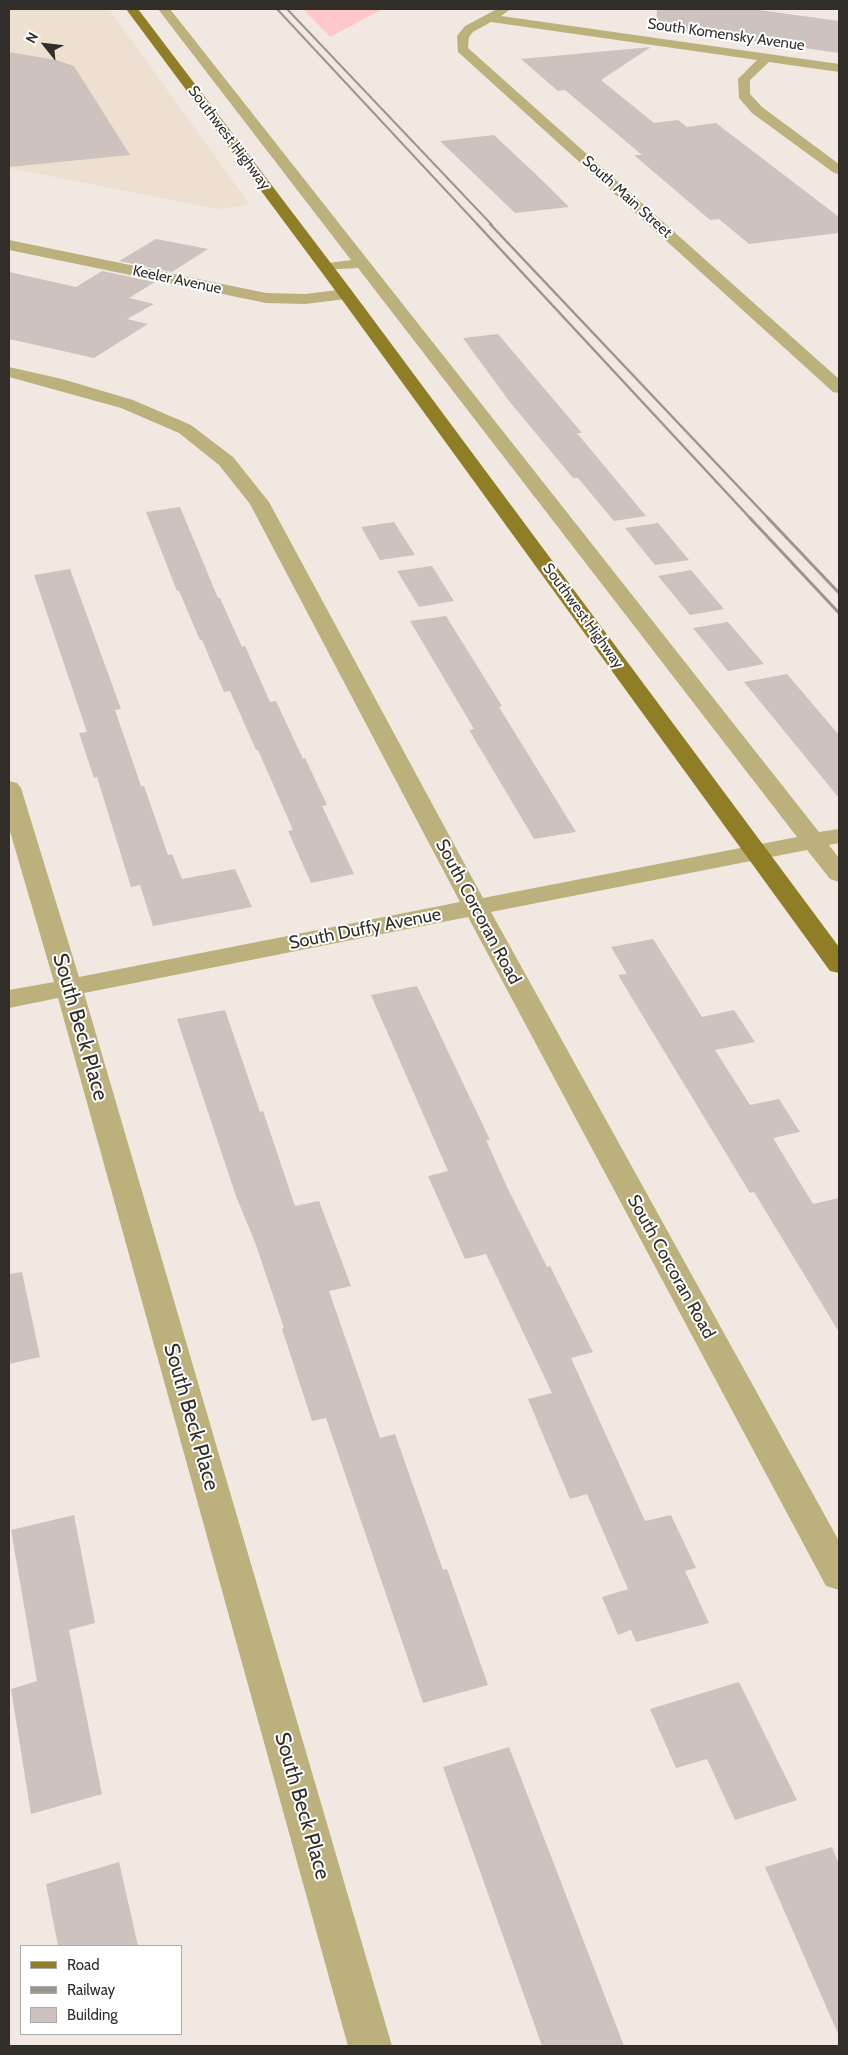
<!DOCTYPE html>
<html>
<head>
<meta charset="utf-8">
<style>
  body { margin:0 }
  #map { position:relative; width:848px; height:2055px; overflow:hidden; background:#f1e9e1; font-family:Cabin,sans-serif }
  canvas { display:block }
  .frame { position:absolute; inset:0; border:10px solid #312e2a; pointer-events:none }
  .legend { position:absolute; left:20px; top:1945px; width:162px; height:90px; box-sizing:border-box; background:#fff; border:1px solid #adabaa; margin:0; padding:6px 9px; list-style:none; font-size:15px; color:#312e2a }
  .legend li { display:flex; align-items:center; gap:10px; height:25px }
  .legend b { width:25px; border:1px solid #adabaa }
  .north { position:absolute; left:20px; top:20px; width:50px; height:50px; -webkit-text-stroke:4px #fff; paint-order:stroke; rotate:299deg; font-size:14px; font-weight:700; line-height:20px; text-align:center; color:#312e2a }
  .north::after { content:''; display:block; margin:auto; width:18px; height:22px; background:#312e2a; clip-path:polygon(50% 0,100% 100%,50% 72%,0 100%) }
</style>
</head>
<body>
<div id="map">
<canvas width="848" height="2055"></canvas>
<div class="frame"></div>
<ul class="legend">
<li><b style="height:6px;background:#907e26"></b>Road</li>
<li><b style="height:6px;background:#9a958f"></b>Railway</li>
<li><b style="height:14px;background:#cdc2be"></b>Building</li>
</ul>
<div class="north">N</div>
</div>
<script>
const ctx = document.querySelector('canvas').getContext('2d');
ctx.lineJoin = 'round';
function fillPath(path, color) { ctx.fillStyle = color; ctx.fill(path, 'evenodd'); }
const shape = rows => new Path2D(rows.map(r => 'M' + r).join(''));
function strokePath(path, color, width, dash) { ctx.strokeStyle = color; ctx.lineWidth = width; ctx.lineCap = dash ? 'butt' : 'round'; ctx.setLineDash(dash || []); ctx.stroke(path); }
function write(font, color, halo, rows, align = 'center') {
  ctx.font = font + ' Cabin,sans-serif'; ctx.lineWidth = 4; ctx.setLineDash([]); ctx.textBaseline = 'middle'; ctx.strokeStyle = halo; ctx.fillStyle = color; for (const [text, x, y, turn = 0] of rows) {
    ctx.save(); ctx.translate(x, y); ctx.rotate((+turn || 0) * Math.PI / 180); ctx.textAlign = isNaN(turn) ? turn : align; if (halo) ctx.strokeText(text, 0, 0); ctx.fillText(text, 0, 0); ctx.restore();
  }
}
const built = shape([
  [9,9,109,9,250,205,217,209,9,168]
]);
const green = shape([
  [303,9,383,9,330,37]
]);
const building = shape([
  [657,9,752,9,839,21,839,53,656,27],
  [651,47,601,80,654,123,678,120,687,127,716,123,839,217,839,233,749,244,719,219,710,220,634,155,642,155,565,90,558,91,521,59],
  [9,52,56,60,74,66,130,155,9,167],
  [494,135,544,182,569,207,515,213,440,141],
  [156,239,208,249,172,272,119,261],
  [102,271,155,282,129,298,154,304,127,319,148,324,94,358,9,339,9,272,76,287],
  [498,334,582,433,577,433,646,516,614,521,578,478,573,478,509,401,463,338],
  [180,507,218,598,220,598,242,647,245,646,270,702,276,701,303,759,305,758,327,805,322,806,354,874,311,883,288,831,293,830,258,750,256,750,230,691,224,692,202,640,200,640,179,591,177,591,146,512],
  [394,522,415,555,380,560,361,527],
  [658,523,689,560,655,565,625,528],
  [432,566,454,601,419,607,397,571],
  [70,569,121,709,115,710,141,786,144,786,168,855,172,854,182,879,235,869,252,907,153,926,140,885,131,887,97,777,94,778,79,733,87,732,34,575],
  [691,570,724,609,690,615,658,576],
  [446,616,502,706,499,707,576,832,534,839,496,775,469,730,474,729,410,621],
  [728,622,764,664,728,671,693,628],
  [787,674,839,735,839,798,744,682],
  [653,939,702,1017,734,1010,755,1042,715,1050,750,1105,779,1099,800,1132,773,1138,813,1204,839,1198,839,1332,754,1192,750,1193,618,975,627,974,611,947],
  [417,986,490,1140,486,1140,507,1187,547,1267,550,1266,593,1352,571,1358,645,1521,671,1515,696,1568,685,1571,709,1623,636,1642,631,1630,618,1635,602,1597,628,1589,587,1494,570,1499,528,1399,552,1393,486,1254,465,1259,428,1176,448,1171,371,995],
  [225,1010,260,1112,263,1111,295,1206,319,1201,351,1286,329,1291,380,1438,395,1434,443,1570,447,1569,488,1685,423,1703,326,1418,312,1421,282,1329,284,1328,256,1245,236,1196,177,1019],
  [22,1272,40,1357,9,1364,9,1274],
  [74,1515,95,1623,69,1630,102,1794,31,1814,11,1689,37,1681,11,1530],
  [739,1682,797,1800,735,1820,707,1759,676,1768,650,1709],
  [509,1747,624,2046,542,2046,443,1767],
  [832,1847,839,1864,839,2036,765,1867],
  [119,1862,138,1946,58,1946,46,1884]
]);
const street = shape([
  [158,9,170,9,819,832,839,829,839,843,829,845,839,858,839,882,830,879,807,850,491,912,839,1541,839,1590,826,1586,468,917,84,993,392,2046,348,2046,58,998,9,1008,9,990,54,982,9,828,9,781,17,783,21,788,79,977,460,902,250,504,219,465,179,433,121,408,9,377,9,367,62,379,133,400,191,425,233,457,269,502,483,898,797,837,358,268,321,270,319,267,321,264,351,260,158,9],
  [497,9,511,9,501,16,839,64,839,72,769,62,750,80,750,94,762,107,839,164,839,174,834,173,752,113,739,98,738,79,757,60,491,22,473,32,469,37,468,48,839,379,839,393,833,392,458,52,457,36,465,26,497,9],
  [9,240,266,293,305,294,346,289,354,294,346,299,305,304,266,303,9,250,9,240]
]);
const primary = shape([
  [126,9,138,9,352,291,839,947,839,973,830,971,340,297,126,9]
]);
const railFar2 = shape([
  [277,9,478,225],
  [287,9,492,225]
]);
const railFar1 = shape([
  [477,224,751,519],
  [490,224,769,519]
]);
const rail = shape([
  [750,518,839,613],
  [768,518,839,593]
]);
const farStreetnames = [
  ["South Komensky Avenue",726,35,8],
  ["Southwest Highway",229,138,53],
  ["South Main Street",627,197,42],
  ["Keeler Avenue",177,280,12],
  ["Southwest Highway",583,616,54]
];
const streetNames = [
  ["South Corcoran Road",478,912,62],
  ["South Duffy Avenue",365,929,-11],
  ["South Corcoran Road",671,1267,61]
];
const nearStreetnames = [
  ["South Beck Place",80,1027,74],
  ["South Beck Place",191,1417,74],
  ["South Beck Place",302,1806,74]
];
fillPath(built, '#ede0d1');
fillPath(green, '#fec8cb');
fillPath(building, '#cdc2be');
fillPath(street, '#bcb17c');
fillPath(primary, '#907e26');
strokePath(railFar2, '#9a958f', 2);
strokePath(railFar1, '#9a958f', 2.5);
strokePath(rail, '#9a958f', 3);
write('15px', '#312e2a', '#fff', farStreetnames);
write('18px', '#312e2a', '#fff', streetNames);
write('21px', '#312e2a', '#fff', nearStreetnames);
</script>
</body>
</html>
